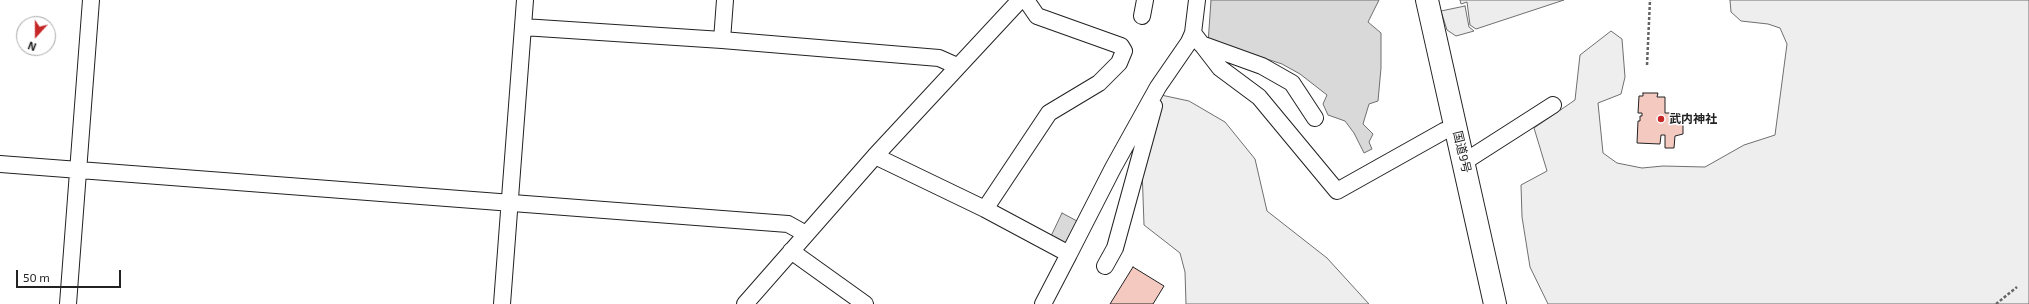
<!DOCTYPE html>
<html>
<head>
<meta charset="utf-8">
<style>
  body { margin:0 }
  #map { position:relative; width:2029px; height:304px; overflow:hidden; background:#fff; font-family:"Exo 2",sans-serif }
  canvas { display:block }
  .north { position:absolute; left:16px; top:16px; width:40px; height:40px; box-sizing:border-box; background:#fff; border:1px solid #a7a7a7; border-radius:50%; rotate:201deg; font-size:11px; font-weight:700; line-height:16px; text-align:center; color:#222 }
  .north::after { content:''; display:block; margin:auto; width:14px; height:18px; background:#c62828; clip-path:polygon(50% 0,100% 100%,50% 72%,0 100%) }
  .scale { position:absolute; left:16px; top:270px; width:105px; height:18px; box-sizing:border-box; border:2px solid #222; border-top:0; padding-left:5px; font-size:12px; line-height:14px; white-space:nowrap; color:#222; -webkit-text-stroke:3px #fff; paint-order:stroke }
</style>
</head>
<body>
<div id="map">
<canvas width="2029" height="304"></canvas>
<div class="north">N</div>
<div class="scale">50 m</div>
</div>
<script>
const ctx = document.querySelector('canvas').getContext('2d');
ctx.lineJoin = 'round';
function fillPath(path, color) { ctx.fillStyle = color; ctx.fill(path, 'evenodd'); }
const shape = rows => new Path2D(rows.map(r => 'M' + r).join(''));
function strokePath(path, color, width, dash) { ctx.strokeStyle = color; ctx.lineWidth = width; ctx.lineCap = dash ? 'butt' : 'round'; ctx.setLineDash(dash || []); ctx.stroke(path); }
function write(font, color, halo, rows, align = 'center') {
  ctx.font = font + ' "Exo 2","Noto Sans JP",sans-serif'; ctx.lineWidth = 3; ctx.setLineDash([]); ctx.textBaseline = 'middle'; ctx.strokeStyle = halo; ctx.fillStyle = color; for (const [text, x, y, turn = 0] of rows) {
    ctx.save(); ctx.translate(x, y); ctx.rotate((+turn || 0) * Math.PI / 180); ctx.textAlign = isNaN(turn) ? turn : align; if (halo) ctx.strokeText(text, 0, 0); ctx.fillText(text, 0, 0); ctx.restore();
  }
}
const green = shape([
  [1730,0,2029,0,2029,304,1548,304,1530,267,1522,217,1521,185,1547,171,1534,128,1575,100,1580,55,1611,31,1622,39,1625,77,1621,94,1598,103,1603,153,1617,163,1642,168,1663,166,1705,167,1744,145,1775,135,1787,44,1780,28,1768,24,1741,21,1731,12,1730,0],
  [1161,95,1189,101,1225,122,1255,159,1267,211,1327,258,1369,304,1186,304,1185,272,1180,253,1144,225,1142,168,1151,148,1161,95]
]);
const parking = shape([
  [1460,0,1564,0,1476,29,1470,25,1467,2,1461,4,1460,0],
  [1465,6,1469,27,1474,31,1456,36,1447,30,1441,11,1465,6]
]);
const water = shape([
  [1211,0,1379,0,1368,22,1381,33,1381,68,1378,101,1369,104,1363,124,1373,134,1369,142,1372,149,1364,153,1354,133,1345,121,1328,115,1323,104,1327,95,1300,74,1282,64,1249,53,1208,44,1211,0],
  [1062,213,1077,221,1065,244,1051,236,1062,213]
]);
const building = shape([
  [1643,93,1658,93,1657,97,1665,97,1665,113,1678,113,1677,117,1683,117,1683,134,1675,136,1674,148,1665,148,1665,135,1661,135,1660,144,1637,143,1638,121,1640,121,1640,116,1642,116,1642,113,1638,113,1639,96,1643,96,1643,93],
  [1133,267,1164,286,1153,304,1110,304,1133,267]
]);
const path = shape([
  [1647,65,1650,0],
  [1996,304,2017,287]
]);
const minor = shape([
  [1142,16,1145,0],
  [523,27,722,40,725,0],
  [1193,33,1220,68,1259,97,1337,191,1444,131,1457,128],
  [722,40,939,58,957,66],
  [1201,44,1262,66,1292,83,1315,118],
  [875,156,985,209,1069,254,1043,304],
  [1464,162,1553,105],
  [0,164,788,224,806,234],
  [985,209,1049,113,1099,83,1119,63,1124,51,1121,46,1037,16,1026,0],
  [791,251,865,304],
  [1069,254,1113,168,1158,87,1189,42,1193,33,1197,0],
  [1105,266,1115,248,1154,106],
  [68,304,91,0],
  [502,304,525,0],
  [745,304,875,156,1020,0]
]);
const highway = shape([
  [1427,0,1495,304]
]);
const markers = [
  [1661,119,4,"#c62828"]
];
const poiNames = [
  ["武内神社",1669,119]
];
const streetNames = [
  ["国道9号",1462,152,77]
];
fillPath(green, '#eee');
strokePath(green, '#6f6f6f', 1);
fillPath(parking, '#ededed');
strokePath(parking, '#6f6f6f', 1);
fillPath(water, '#d9d9d9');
strokePath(water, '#6f6f6f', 1);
fillPath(building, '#f3c9c0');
strokePath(building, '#222', 1);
strokePath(minor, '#222', 18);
strokePath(highway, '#222', 24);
strokePath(path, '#646464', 2.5, [3, 2]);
strokePath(minor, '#fff', 16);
strokePath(highway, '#fff', 22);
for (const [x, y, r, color] of markers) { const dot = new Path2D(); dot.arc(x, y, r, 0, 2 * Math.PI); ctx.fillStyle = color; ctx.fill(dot); strokePath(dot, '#fff', 1.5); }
write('bold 12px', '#222', '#fff', poiNames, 'left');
write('12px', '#222', '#fff', streetNames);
</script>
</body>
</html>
